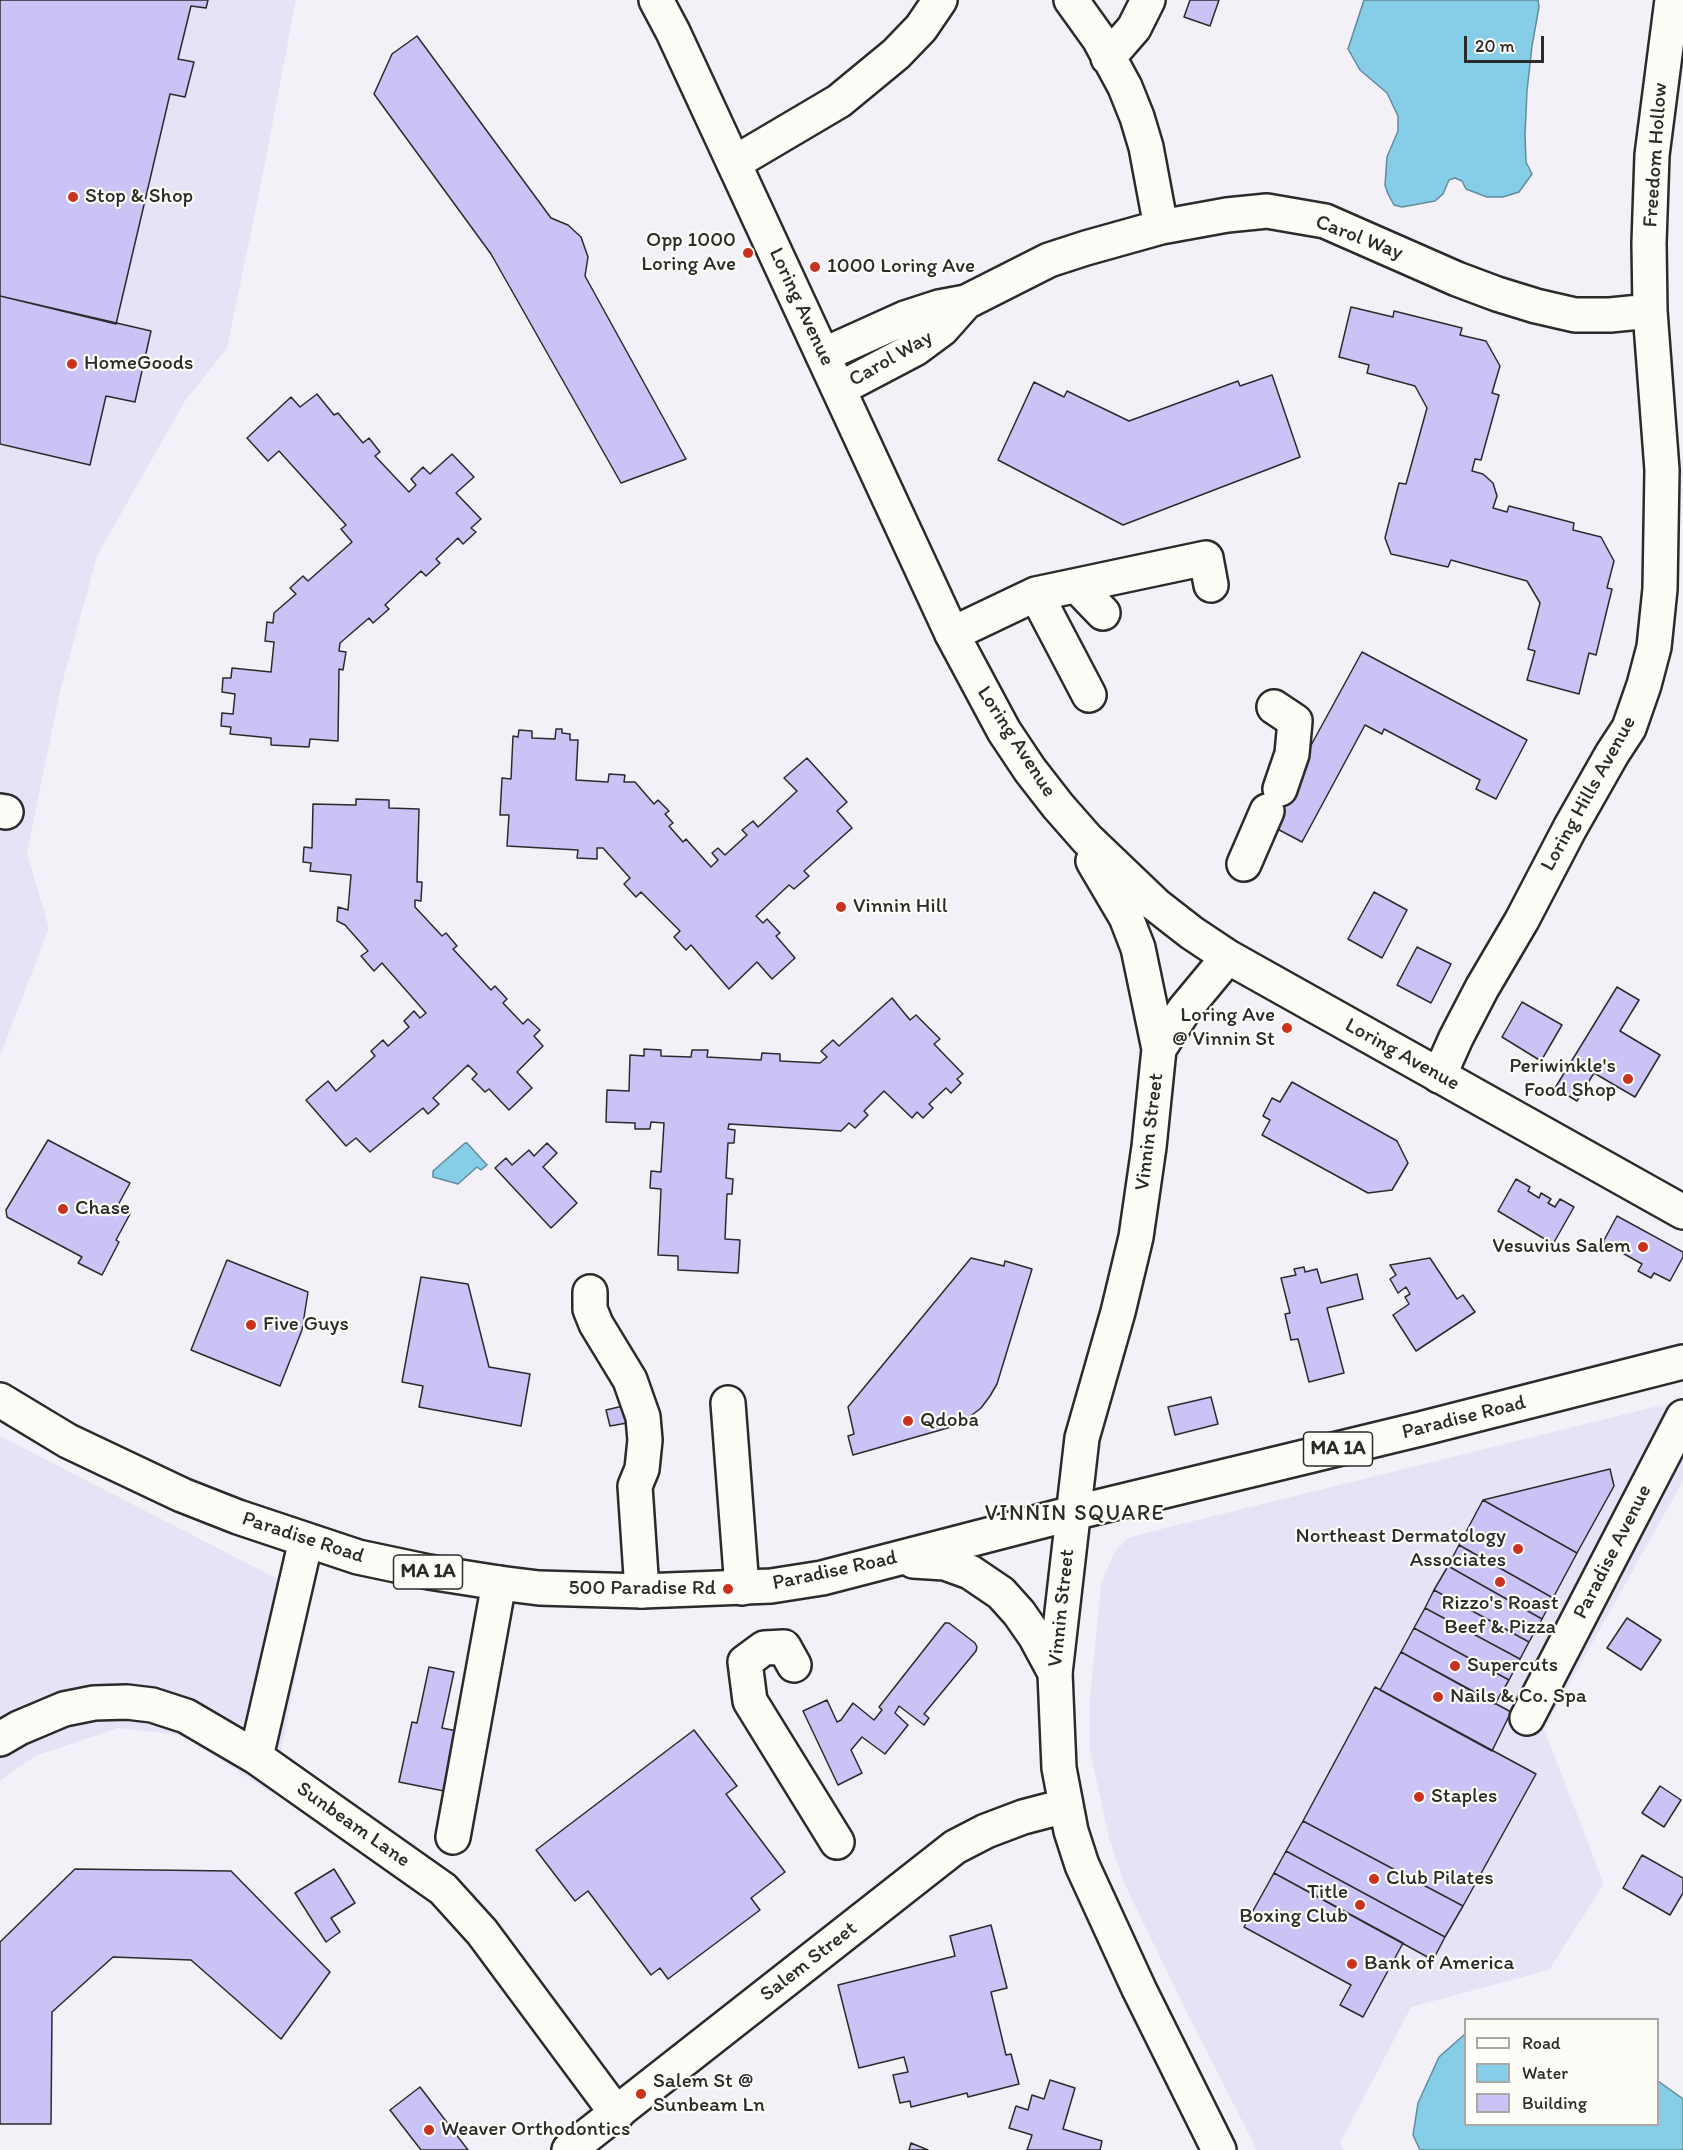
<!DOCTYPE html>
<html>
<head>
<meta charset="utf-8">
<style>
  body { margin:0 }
  #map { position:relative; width:1683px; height:2150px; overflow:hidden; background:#f3f1f7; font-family:Itim,sans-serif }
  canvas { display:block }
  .legend { position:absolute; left:1464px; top:2018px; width:195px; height:108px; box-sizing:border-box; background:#fdfcf7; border:2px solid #a9a8a5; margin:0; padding:8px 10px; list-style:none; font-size:18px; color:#2b2b2b }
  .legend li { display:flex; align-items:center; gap:12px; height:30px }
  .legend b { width:30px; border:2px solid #a9a8a5 }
  .scale { position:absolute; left:1464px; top:36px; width:80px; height:27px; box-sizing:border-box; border:3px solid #2b2b2b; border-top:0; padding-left:8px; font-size:18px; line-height:21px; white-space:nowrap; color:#2b2b2b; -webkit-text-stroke:4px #fdfcf7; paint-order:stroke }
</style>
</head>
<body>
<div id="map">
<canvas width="1683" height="2150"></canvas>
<ul class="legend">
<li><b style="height:8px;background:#fdfcf7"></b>Road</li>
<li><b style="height:16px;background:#86cde7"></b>Water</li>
<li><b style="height:16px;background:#c9c3f6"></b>Building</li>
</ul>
<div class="scale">20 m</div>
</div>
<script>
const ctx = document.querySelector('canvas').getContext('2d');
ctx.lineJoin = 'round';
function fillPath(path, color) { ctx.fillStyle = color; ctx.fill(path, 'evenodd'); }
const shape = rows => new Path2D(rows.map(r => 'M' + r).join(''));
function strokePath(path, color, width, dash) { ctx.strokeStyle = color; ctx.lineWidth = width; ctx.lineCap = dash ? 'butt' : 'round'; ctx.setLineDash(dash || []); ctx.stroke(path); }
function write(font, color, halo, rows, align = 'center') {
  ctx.font = font + ' Itim,sans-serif'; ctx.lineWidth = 4.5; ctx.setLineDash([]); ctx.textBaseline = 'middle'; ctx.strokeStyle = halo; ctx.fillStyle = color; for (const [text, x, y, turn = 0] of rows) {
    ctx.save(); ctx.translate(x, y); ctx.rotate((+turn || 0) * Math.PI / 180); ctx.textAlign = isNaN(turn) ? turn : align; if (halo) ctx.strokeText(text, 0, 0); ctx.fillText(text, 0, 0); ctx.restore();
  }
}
const built = shape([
  [0,0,296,0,260,189,227,348,185,401,97,556,60,691,27,853,49,928,0,1056],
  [1683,1403,1683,1481,1544,1729,1604,1884,1549,1970,1411,2007,1340,2143,1343,2150,1257,2150,1187,2013,1124,1883,1109,1838,1090,1751,1090,1698,1101,1584,1114,1553,1128,1538,1161,1529,1658,1406],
  [0,1436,311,1596,273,1794,182,1735,118,1728,35,1756,0,1781]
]);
const water = shape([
  [1364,0,1538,0,1539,7,1532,46,1527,91,1525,135,1526,162,1532,174,1519,192,1503,197,1487,197,1466,189,1462,181,1455,178,1449,180,1443,194,1435,201,1402,207,1394,205,1388,194,1385,185,1387,157,1398,131,1398,116,1387,93,1360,70,1348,49,1364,0],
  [465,1143,467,1143,487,1165,481,1170,477,1167,458,1184,433,1177,433,1171,465,1143],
  [1465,2034,1466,2124,1658,2124,1658,2081,1683,2099,1683,2150,1420,2150,1413,2135,1418,2103,1439,2057,1465,2034]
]);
const building = shape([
  [0,0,208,0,206,8,191,6,178,59,194,62,185,97,170,94,116,324,0,296,0,0],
  [1190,0,1219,0,1210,26,1184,17,1190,0],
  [417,36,551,218,568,225,581,237,588,257,585,276,686,459,621,483,491,254,374,94,392,54,417,36],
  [0,296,151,331,135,402,106,396,90,465,0,444,0,296],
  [1351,307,1393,317,1394,311,1462,328,1460,335,1486,341,1500,366,1492,393,1499,395,1481,460,1475,459,1472,471,1483,474,1493,483,1497,496,1493,508,1507,512,1509,506,1574,523,1573,530,1601,537,1614,561,1607,588,1612,589,1596,655,1589,653,1579,694,1527,680,1535,651,1528,649,1540,603,1527,581,1451,560,1448,567,1391,554,1385,538,1399,483,1406,484,1427,408,1415,386,1367,373,1369,365,1339,357,1351,307],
  [1272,375,1300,457,1123,525,998,460,1034,382,1064,397,1067,391,1129,421,1238,381,1240,386,1272,375],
  [317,394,334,415,338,413,363,443,369,438,380,452,375,456,409,492,416,485,411,479,423,467,430,474,452,454,474,477,456,493,481,519,471,528,476,532,463,544,458,538,436,559,440,563,426,576,421,571,385,605,389,609,373,623,369,618,340,643,339,651,346,652,343,670,339,669,338,741,310,739,309,747,271,745,271,738,230,734,231,727,221,726,222,713,233,714,235,694,222,692,223,678,231,678,232,668,271,672,274,642,265,641,267,622,273,623,274,613,296,594,290,588,303,576,308,581,352,542,341,529,346,525,279,451,268,461,247,438,291,397,300,407,317,394],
  [1362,652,1527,740,1496,799,1476,789,1480,780,1384,729,1382,734,1365,725,1302,842,1268,824,1362,652],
  [556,729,562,729,562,733,570,734,570,740,578,740,576,780,608,782,609,774,625,775,624,782,635,782,654,804,658,800,669,811,665,814,673,823,669,826,683,842,686,839,711,867,718,860,712,853,718,848,725,855,747,835,742,830,753,821,758,827,797,791,784,778,807,758,847,802,837,811,852,828,804,871,809,876,794,889,789,885,756,916,763,923,767,919,780,933,776,936,795,958,772,979,757,962,729,989,691,945,686,950,674,937,680,931,641,892,636,897,624,884,630,878,603,848,597,848,597,859,577,858,578,850,507,846,509,815,500,815,502,778,511,779,513,736,518,737,519,730,532,731,532,738,555,739,556,729],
  [356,799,389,800,389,808,419,809,417,882,422,882,421,901,415,900,415,907,442,936,446,933,457,946,453,949,491,990,495,986,507,999,503,1003,523,1024,528,1019,540,1030,534,1036,543,1046,517,1072,532,1088,509,1110,489,1089,485,1092,472,1079,477,1074,468,1065,433,1098,439,1104,428,1114,423,1108,370,1152,356,1138,346,1146,306,1100,328,1081,336,1091,375,1056,371,1051,383,1040,388,1046,409,1027,404,1021,414,1011,420,1018,426,1013,382,963,374,971,361,956,368,951,345,925,337,921,338,907,348,910,351,875,310,871,311,863,303,862,304,847,312,848,313,804,356,805,356,799],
  [1374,892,1407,910,1382,958,1348,939,1374,892],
  [1417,947,1451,964,1431,1003,1397,985,1417,947],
  [1617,987,1639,1000,1620,1031,1660,1055,1635,1097,1594,1073,1577,1101,1555,1088,1617,987],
  [892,998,910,1020,916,1015,940,1039,934,1044,963,1074,957,1079,961,1083,951,1093,946,1088,929,1104,933,1108,923,1118,917,1112,912,1118,884,1091,864,1111,868,1115,855,1128,849,1123,841,1131,729,1124,728,1129,735,1130,734,1143,728,1143,726,1178,733,1179,732,1194,727,1194,725,1239,740,1240,738,1273,678,1270,678,1256,658,1255,661,1189,650,1188,651,1171,661,1172,664,1123,651,1122,650,1129,635,1129,635,1123,606,1122,607,1090,629,1091,630,1055,644,1056,644,1049,661,1050,661,1056,691,1057,692,1050,708,1050,707,1057,761,1060,762,1053,780,1054,780,1061,820,1063,827,1057,821,1051,833,1040,839,1046,892,998],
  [1522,1002,1562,1025,1541,1061,1502,1037,1522,1002],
  [1292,1082,1397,1141,1408,1163,1392,1190,1368,1193,1262,1135,1270,1120,1263,1116,1272,1098,1280,1102,1292,1082],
  [48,1140,130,1183,117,1207,130,1214,116,1240,119,1242,102,1275,78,1263,82,1257,7,1217,6,1210,48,1140],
  [547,1143,557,1153,543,1167,577,1203,551,1228,495,1168,506,1158,512,1165,529,1150,534,1156,547,1143],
  [1516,1179,1530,1187,1528,1191,1539,1198,1541,1193,1551,1199,1548,1203,1555,1207,1560,1199,1574,1207,1553,1244,1498,1211,1516,1179],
  [1617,1216,1683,1252,1683,1257,1670,1281,1654,1273,1651,1278,1638,1271,1642,1264,1603,1242,1617,1216],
  [971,1258,1004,1266,1005,1261,1032,1269,997,1384,990,1396,981,1408,967,1419,951,1427,853,1455,848,1436,854,1434,848,1407,971,1258],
  [1430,1258,1457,1299,1463,1295,1475,1312,1416,1351,1393,1315,1409,1304,1405,1297,1410,1294,1406,1287,1398,1293,1390,1279,1396,1275,1390,1265,1430,1258],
  [227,1260,308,1292,302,1330,280,1386,191,1350,227,1260],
  [1304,1267,1305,1272,1317,1269,1321,1283,1357,1274,1363,1299,1327,1308,1344,1373,1309,1382,1298,1339,1291,1340,1285,1314,1290,1313,1281,1278,1296,1275,1294,1269,1304,1267],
  [421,1277,468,1284,489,1367,530,1374,521,1426,419,1407,423,1386,402,1382,421,1277],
  [1211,1397,1218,1424,1175,1435,1168,1407,1211,1397],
  [623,1406,627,1423,610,1426,606,1410,623,1406],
  [1610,1469,1614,1486,1577,1553,1483,1500,1610,1469],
  [1483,1500,1577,1553,1553,1598,1459,1545,1483,1500],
  [1459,1545,1553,1598,1542,1619,1448,1566,1459,1545],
  [1448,1566,1542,1619,1529,1642,1434,1590,1448,1566],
  [1434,1590,1529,1642,1520,1659,1425,1608,1434,1590],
  [1425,1608,1520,1659,1509,1680,1414,1628,1425,1608],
  [1627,1618,1661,1640,1641,1670,1607,1648,1627,1618],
  [945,1623,949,1623,975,1643,977,1647,976,1651,924,1714,929,1718,924,1725,899,1706,895,1713,908,1725,885,1754,862,1737,851,1750,862,1773,838,1785,803,1711,827,1700,837,1722,841,1720,853,1703,874,1720,882,1710,879,1707,945,1623],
  [1414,1628,1509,1680,1495,1704,1401,1652,1414,1628],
  [1401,1652,1511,1712,1492,1751,1380,1690,1401,1652],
  [429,1667,454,1672,442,1728,457,1731,444,1791,399,1782,412,1722,417,1723,429,1667],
  [1375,1687,1536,1774,1463,1906,1303,1821,1375,1687],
  [694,1730,737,1786,726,1794,785,1872,751,1898,760,1910,668,1979,660,1968,651,1975,588,1891,575,1901,536,1850,694,1730],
  [1660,1786,1681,1800,1664,1827,1642,1813,1660,1786],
  [1303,1821,1463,1906,1445,1937,1286,1851,1303,1821],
  [1286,1851,1445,1937,1433,1960,1274,1873,1286,1851],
  [1642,1855,1683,1878,1683,1893,1670,1915,1623,1888,1642,1855],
  [75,1869,231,1871,330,1972,281,2039,191,1960,113,1957,52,2012,51,2124,0,2124,0,1942,75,1869],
  [334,1869,355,1903,331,1918,340,1932,326,1942,295,1893,334,1869],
  [1274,1873,1403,1943,1363,2017,1340,2005,1351,1985,1244,1927,1274,1873],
  [991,1925,1007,1988,991,1992,1006,2055,1011,2054,1019,2084,968,2097,967,2093,911,2107,910,2101,900,2103,893,2075,908,2072,904,2057,859,2068,838,1985,955,1956,950,1936,991,1925],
  [1050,2080,1075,2088,1063,2129,1102,2141,1100,2150,1027,2150,1032,2135,1009,2128,1016,2106,1028,2110,1032,2095,1044,2099,1050,2080],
  [420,2087,468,2150,421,2150,390,2110,420,2087],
  [911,2143,928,2150,909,2150,911,2143]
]);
const minor = shape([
  [1071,0,1099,39,1125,87,1137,117,1146,147,1161,227],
  [1108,58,1134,28,1148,0],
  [734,163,839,101,896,54,921,28,940,0],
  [823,355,905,318,939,307,966,302,1049,260,1086,248,1161,227,1227,215,1267,211,1325,221,1457,279,1497,294,1536,306,1575,315,1610,315,1650,311],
  [839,389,915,349,942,329,966,302],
  [1077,586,1103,613],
  [1036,594,1089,695],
  [952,634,1036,594,1206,558,1211,585],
  [1274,707,1295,721,1292,754,1280,789],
  [0,811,6,812],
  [1244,864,1267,811],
  [1439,1076,1456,1038,1482,988,1522,920,1570,828,1612,754,1629,728,1644,685,1654,647,1660,589,1662,470,1650,311,1649,243,1652,155,1672,0],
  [590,1292,590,1309,596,1324,630,1380,643,1417,645,1440,642,1469,635,1486,642,1591],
  [728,1403,742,1588],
  [794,1665,784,1647,764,1648,745,1662,750,1701,837,1842],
  [1527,1718,1683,1417],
  [0,1739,19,1728,64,1709,94,1703,127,1702,152,1705,186,1716,256,1757,443,1889,482,1932,617,2114],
  [256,1757,306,1540],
  [453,1837,499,1583]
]);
const major = shape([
  [656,0,673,32,952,634,1004,731,1030,770,1058,806,1087,839,1156,905,1192,933,1228,957,1683,1212],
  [1093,861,1126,917,1138,948,1159,1049],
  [569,2150,955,1847,986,1831,1023,1817,1065,1806],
  [1219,2150,1139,1989,1082,1865,1071,1831,1059,1768,1055,1673,1082,1438,1118,1312,1136,1237,1149,1147,1159,1049,1184,1010,1228,957]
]);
const highway = shape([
  [0,1400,68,1441,182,1495,238,1517,358,1557,429,1572,499,1583,539,1588,642,1591,771,1586,822,1578,1073,1513,1420,1429,1683,1362],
  [913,1561,945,1563,970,1572,1001,1593,1019,1613,1035,1636,1055,1673]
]);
const markers = [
  [73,197,6,"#c8321e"],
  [748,253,6,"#c8321e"],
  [815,267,6,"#c8321e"],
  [72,364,6,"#c8321e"],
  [841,907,6,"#c8321e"],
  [1287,1028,6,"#c8321e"],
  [1628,1079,6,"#c8321e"],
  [63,1209,6,"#c8321e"],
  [1643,1247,6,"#c8321e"],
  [251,1325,6,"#c8321e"],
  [908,1421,6,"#c8321e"],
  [1518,1549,6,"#c8321e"],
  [1500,1582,6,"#c8321e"],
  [728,1589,6,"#c8321e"],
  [1455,1666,6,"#c8321e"],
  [1438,1697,6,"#c8321e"],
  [1419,1797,6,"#c8321e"],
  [1374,1879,6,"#c8321e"],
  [1360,1905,6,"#c8321e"],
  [1352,1964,6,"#c8321e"],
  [641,2094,6,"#c8321e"],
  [429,2130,6,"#c8321e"]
];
const shields = [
  [1338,1449,69],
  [428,1572,69]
];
const shieldNames = [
  ["MA 1A",1338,1449],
  ["MA 1A",428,1572]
];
const streetNames = [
  ["Freedom Hollow",1656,155,-86],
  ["Carol Way",1359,238,21],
  ["Loring Avenue",801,307,65],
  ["Carol Way",891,359,-30],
  ["Loring Avenue",1016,742,57],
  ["Loring Hills Avenue",1589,794,-61],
  ["Loring Avenue",1402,1055,29],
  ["Vinnin Street",1150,1132,-83],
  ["Paradise Road",1464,1418,-14],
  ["Paradise Road",303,1538,18],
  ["Paradise Avenue",1613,1552,-63],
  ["Paradise Road",835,1571,-12],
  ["Vinnin Street",1062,1608,-84],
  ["Sunbeam Lane",353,1825,35],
  ["Salem Street",809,1962,-38]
];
const poiNames = [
  ["Stop & Shop",85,197],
  ["Opp 1000",736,241,"right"],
  ["Loring Ave",736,265,"right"],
  ["1000 Loring Ave",827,267],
  ["HomeGoods",84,364],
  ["Vinnin Hill",853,907],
  ["Loring Ave",1275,1016,"right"],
  ["@ Vinnin St",1275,1040,"right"],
  ["Periwinkle's",1616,1067,"right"],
  ["Food Shop",1616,1091,"right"],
  ["Chase",75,1209],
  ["Vesuvius Salem",1631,1247,"right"],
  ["Five Guys",263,1325],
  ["Qdoba",920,1421],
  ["Northeast Dermatology",1506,1537,"right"],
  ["Associates",1506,1561,"right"],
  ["500 Paradise Rd",716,1589,"right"],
  ["Rizzo's Roast",1500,1604,"center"],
  ["Beef & Pizza",1500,1628,"center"],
  ["Supercuts",1467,1666],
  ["Nails & Co. Spa",1450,1697],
  ["Staples",1431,1797],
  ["Club Pilates",1386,1879],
  ["Title",1348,1893,"right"],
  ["Boxing Club",1348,1917,"right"],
  ["Bank of America",1364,1964],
  ["Salem St @",653,2082],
  ["Sunbeam Ln",653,2106],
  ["Weaver Orthodontics",441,2130]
];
const neighbourhoodNames = [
  ["VINNIN SQUARE",1075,1514]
];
fillPath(built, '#e6e3f7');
fillPath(water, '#86cde7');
strokePath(water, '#628c9c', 1.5);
fillPath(building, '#c9c3f6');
strokePath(building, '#2b2b2b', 1.5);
strokePath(minor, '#2b2b2b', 38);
strokePath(major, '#2b2b2b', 38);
strokePath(highway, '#2b2b2b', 38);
strokePath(minor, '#fdfcf7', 33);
strokePath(major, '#fdfcf7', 33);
strokePath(highway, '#fdfcf7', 33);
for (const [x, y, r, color] of markers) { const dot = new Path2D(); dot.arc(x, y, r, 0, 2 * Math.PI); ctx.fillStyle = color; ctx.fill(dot); strokePath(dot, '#fdfcf7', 2); }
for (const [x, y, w] of shields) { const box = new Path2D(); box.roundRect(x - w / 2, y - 17, w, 34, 4.5); ctx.fillStyle = '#fdfcf7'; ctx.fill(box); strokePath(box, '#2b2b2b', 1.5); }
write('bold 20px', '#2b2b2b', null, shieldNames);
write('21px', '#2b2b2b', '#fdfcf7', streetNames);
write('21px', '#2b2b2b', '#fdfcf7', poiNames, 'left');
ctx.letterSpacing = '1.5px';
write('22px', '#2b2b2b', '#fdfcf7', neighbourhoodNames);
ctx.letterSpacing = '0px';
</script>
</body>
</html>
